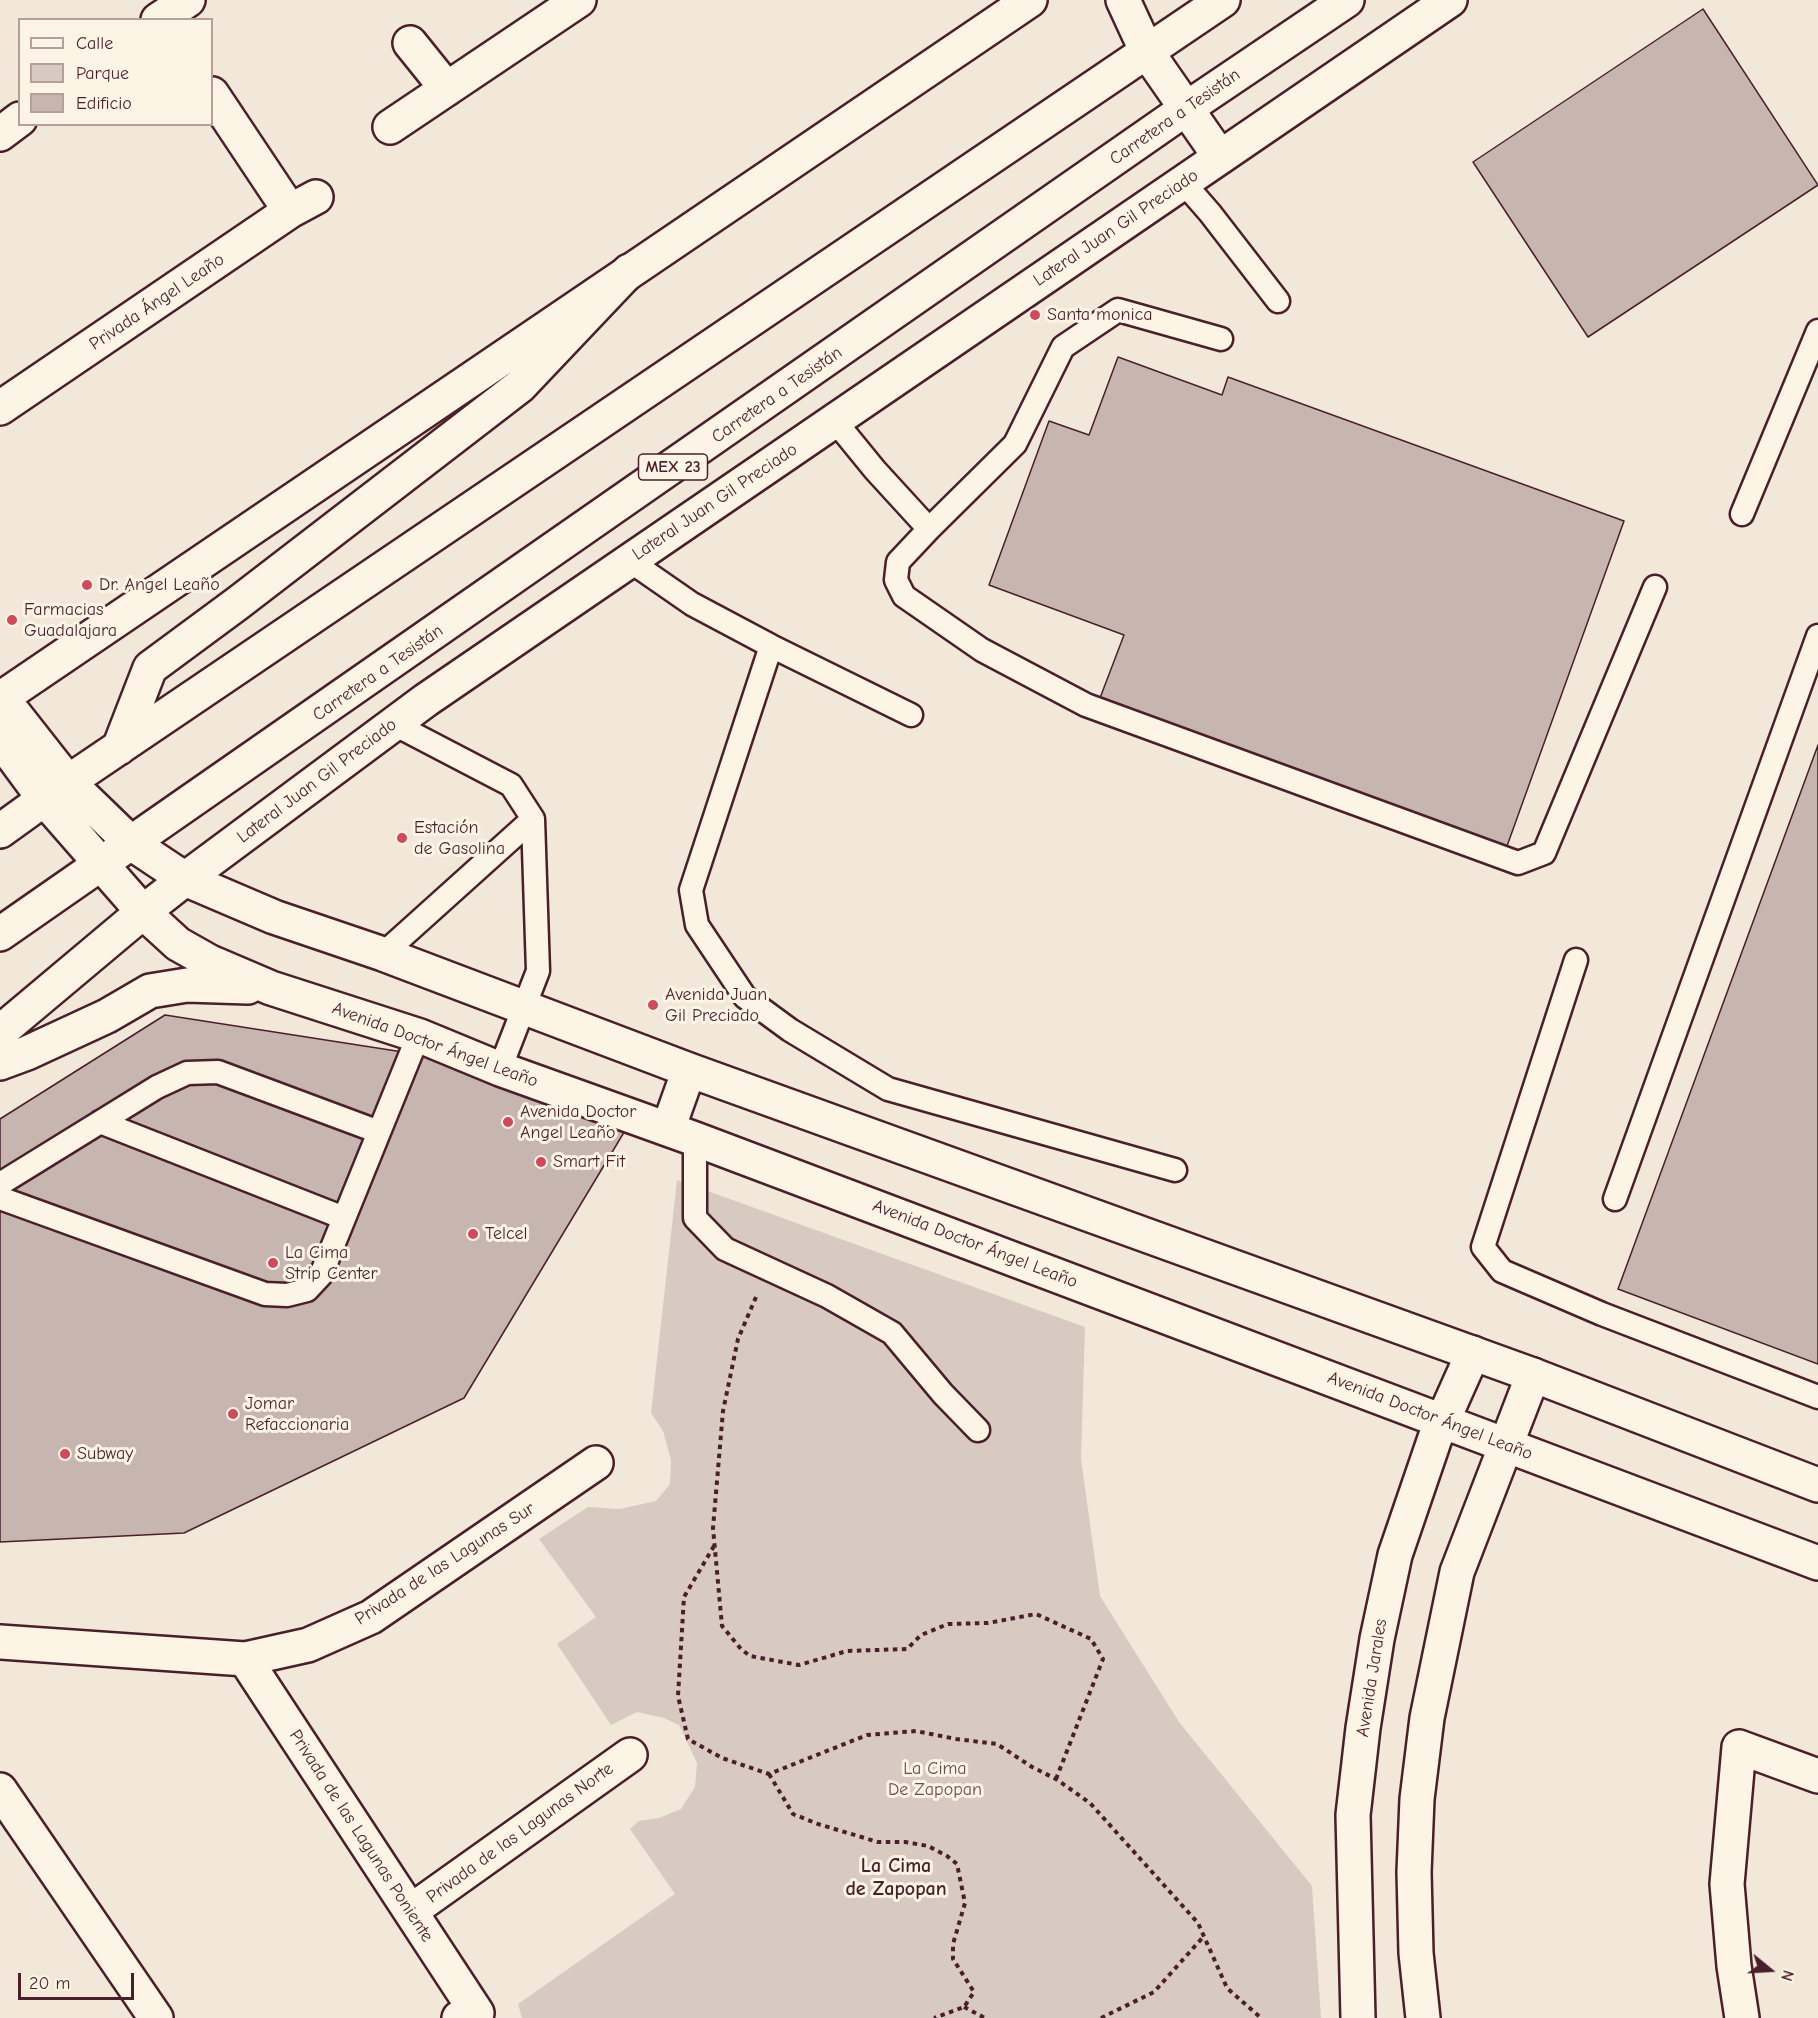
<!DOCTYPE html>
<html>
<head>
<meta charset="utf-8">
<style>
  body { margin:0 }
  #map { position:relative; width:1818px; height:2018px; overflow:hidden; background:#f1e8da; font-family:"Comic Neue",sans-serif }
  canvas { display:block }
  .legend { position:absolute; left:18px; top:18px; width:195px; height:108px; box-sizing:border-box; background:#fcf5e5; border:2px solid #b59f9b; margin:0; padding:8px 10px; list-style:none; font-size:18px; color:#4a1f2b }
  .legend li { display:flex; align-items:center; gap:12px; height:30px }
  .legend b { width:30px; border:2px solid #b59f9b }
  .north { position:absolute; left:1740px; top:1940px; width:60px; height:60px; -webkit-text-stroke:4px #fcf5e5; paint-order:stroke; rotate:108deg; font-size:16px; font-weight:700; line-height:24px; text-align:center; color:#4a1f2b }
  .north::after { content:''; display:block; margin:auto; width:21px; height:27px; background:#4a1f2b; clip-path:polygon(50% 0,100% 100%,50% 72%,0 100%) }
  .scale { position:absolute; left:18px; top:1973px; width:116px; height:27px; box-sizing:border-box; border:3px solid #4a1f2b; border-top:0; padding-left:8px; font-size:18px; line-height:21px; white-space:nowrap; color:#4a1f2b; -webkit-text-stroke:4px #fcf5e5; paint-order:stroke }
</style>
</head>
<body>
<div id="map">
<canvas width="1818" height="2018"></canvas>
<ul class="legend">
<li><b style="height:8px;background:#fcf5e5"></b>Calle</li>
<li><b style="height:16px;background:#d8cac0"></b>Parque</li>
<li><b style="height:16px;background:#c7b6af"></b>Edificio</li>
</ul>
<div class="north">N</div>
<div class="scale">20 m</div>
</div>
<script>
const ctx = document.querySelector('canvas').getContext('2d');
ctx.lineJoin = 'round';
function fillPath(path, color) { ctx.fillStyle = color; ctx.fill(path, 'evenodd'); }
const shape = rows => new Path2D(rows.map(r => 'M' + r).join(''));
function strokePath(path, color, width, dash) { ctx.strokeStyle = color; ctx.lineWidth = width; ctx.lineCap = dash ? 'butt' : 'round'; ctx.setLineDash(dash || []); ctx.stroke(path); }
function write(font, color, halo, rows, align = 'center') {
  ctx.font = font + ' "Comic Neue",sans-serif'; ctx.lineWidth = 6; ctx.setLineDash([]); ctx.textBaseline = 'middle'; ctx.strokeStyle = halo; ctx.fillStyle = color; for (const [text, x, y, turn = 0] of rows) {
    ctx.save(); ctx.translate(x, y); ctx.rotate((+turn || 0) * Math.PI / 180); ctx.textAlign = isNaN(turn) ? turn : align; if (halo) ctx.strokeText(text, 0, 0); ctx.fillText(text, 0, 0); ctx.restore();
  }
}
const green = shape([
  [677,1180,1085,1327,1081,1459,1100,1596,1179,1722,1312,1886,1321,2018,522,2018,518,2004,675,1894,630,1829,639,1821,659,1818,681,1809,695,1787,697,1763,679,1725,664,1718,637,1712,611,1725,557,1644,596,1617,539,1539,588,1507,620,1509,656,1501,670,1484,671,1460,663,1431,651,1413]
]);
const building = shape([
  [1703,9,1818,185,1588,337,1473,162,1703,9],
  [1118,357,1222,395,1228,377,1624,521,1507,846,1100,698,1124,635,989,585,1049,421,1089,435,1118,357],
  [1818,745,1818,1364,1618,1289,1818,745],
  [165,1015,435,1057,626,1129,464,1398,184,1533,0,1542,0,1119,165,1015]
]);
const path = shape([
  [756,1297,738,1339,723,1411,713,1528,722,1626,741,1649,750,1656,799,1665,847,1651,907,1649,921,1635,948,1624,988,1623,1036,1614,1091,1639,1103,1659,1056,1779],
  [714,1546,684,1597,678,1696,688,1739,722,1758,769,1774,867,1735,916,1731,956,1739,997,1744,1032,1767,1056,1779,1090,1803,1198,1923,1227,1988,1261,2018],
  [769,1774,793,1814,818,1824,878,1842,905,1842,928,1846,947,1856,957,1864,965,1903,953,1944,953,1959,974,1992,964,2007,934,2018],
  [964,2007,985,2018],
  [1101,2018,1154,1992,1204,1936]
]);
const lane = shape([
  [1183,182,1210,213,1278,301],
  [835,421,875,470,929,529,898,562,896,580,904,596,982,650,1086,705,1518,863,1544,853,1655,587],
  [1742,514,1818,331],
  [929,529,1015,444,1063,347,1118,310,1221,339],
  [630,561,692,604,771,646,691,890,697,925,745,997,790,1030,888,1089,1175,1170],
  [771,646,911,715],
  [394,724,511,785,533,819,538,971,500,1069],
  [383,954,533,819],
  [1576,960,1483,1247,1502,1271,1602,1314,1818,1397],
  [100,1122,344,1218],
  [695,1139,695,1218,725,1249,827,1296,892,1333,943,1394,978,1430],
  [0,1184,157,1087,187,1073,218,1072,379,1132],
  [0,1198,265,1294,287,1295,307,1290,321,1275,412,1051,420,1036],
  [1615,1199,1818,636]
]);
const street = shape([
  [1123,0,1147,52,1220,157],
  [158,20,188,0],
  [410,43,447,89],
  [212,94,290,211],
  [390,127,579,0],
  [0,134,20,119],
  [0,408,290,211,316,197],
  [0,1642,245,1659,308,1645,371,1617,596,1463],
  [245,1659,477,2013,459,2018],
  [0,1790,156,2018],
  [411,1911,630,1755],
  [1358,2018,1353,1815,1363,1728,1377,1639,1395,1555,1435,1438,1473,1353],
  [1423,2018,1416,1953,1414,1872,1417,1799,1427,1718,1457,1572,1533,1375],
  [1742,2018,1734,1966,1727,1884,1739,1747,1818,1776]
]);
const secondary = shape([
  [2,698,68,782,131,843,185,879,274,917,383,954,689,1070,1533,1375,1818,1485],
  [0,699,1030,0],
  [0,739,45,800,143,912,178,944,210,962,271,988,420,1036,500,1069,695,1139,1818,1563],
  [0,1032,143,912,185,879,426,700,1450,0],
  [0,1063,27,1053,107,1016,150,991,187,985,248,987],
  [668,1129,689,1070]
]);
const primary = shape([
  [119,748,150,668,238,603,520,386,629,271],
  [0,831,68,782,1223,0],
  [0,934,1187,108,1347,0]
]);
const markers = [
  [1035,315,6,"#d1495b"],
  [87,585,6,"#d1495b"],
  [12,620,6,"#d1495b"],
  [402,838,6,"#d1495b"],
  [653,1005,6,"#d1495b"],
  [508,1122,6,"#d1495b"],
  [541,1162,6,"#d1495b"],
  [473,1234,6,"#d1495b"],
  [273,1263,6,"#d1495b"],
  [233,1414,6,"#d1495b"],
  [65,1454,6,"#d1495b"]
];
const shields = [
  [673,467,69]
];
const shieldNames = [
  ["MEX 23",673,467]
];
const streetNames = [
  ["Carretera a Tesistán",1175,117,-35],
  ["Lateral Juan Gil Preciado",1116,228,-34],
  ["Privada Ángel Leaño",157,302,-34],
  ["Carretera a Tesistán",777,395,-35],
  ["Lateral Juan Gil Preciado",715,502,-34],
  ["Carretera a Tesistán",378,673,-35],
  ["Lateral Juan Gil Preciado",317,781,-37],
  ["Avenida Doctor Ángel Leaño",435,1045,20],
  ["Avenida Doctor Ángel Leaño",975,1244,21],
  ["Avenida Doctor Ángel Leaño",1430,1416,21],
  ["Privada de las Lagunas Sur",445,1564,-33],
  ["Avenida Jarales",1372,1678,-81],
  ["Privada de las Lagunas Norte",520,1833,-36],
  ["Privada de las Lagunas Poniente",361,1836,57]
];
const poiNames = [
  ["Santa monica",1047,315],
  ["Dr. Angel Leaño",99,585],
  ["Farmacias",24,610],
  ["Guadalajara",24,631],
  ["Estación",414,828],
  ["de Gasolina",414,849],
  ["Avenida Juan",665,995],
  ["Gil Preciado",665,1016],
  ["Avenida Doctor",520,1112],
  ["Angel Leaño",520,1133],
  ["Smart Fit",553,1162],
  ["Telcel",485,1234],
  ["La Cima",285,1253],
  ["Strip Center",285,1274],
  ["Jomar",245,1404],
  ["Refaccionaria",245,1425],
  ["Subway",77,1454]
];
const parkNames = [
  ["La Cima",935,1769],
  ["De Zapopan",935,1790]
];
const neighbourhoodNames = [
  ["La Cima",896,1866],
  ["de Zapopan",896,1889]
];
fillPath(green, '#d8cac0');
fillPath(building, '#c7b6af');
strokePath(building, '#4a1f2b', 1.5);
strokePath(lane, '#4a1f2b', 27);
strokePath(street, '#4a1f2b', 38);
strokePath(secondary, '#4a1f2b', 38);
strokePath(primary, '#4a1f2b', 38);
strokePath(path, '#4a1f2b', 4, [4.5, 4.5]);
strokePath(lane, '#fcf5e5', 22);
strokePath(street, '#fcf5e5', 33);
strokePath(secondary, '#fcf5e5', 33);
strokePath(primary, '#fcf5e5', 33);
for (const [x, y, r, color] of markers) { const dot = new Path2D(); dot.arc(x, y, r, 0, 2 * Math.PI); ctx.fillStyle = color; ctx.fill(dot); strokePath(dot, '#fcf5e5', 2); }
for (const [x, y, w] of shields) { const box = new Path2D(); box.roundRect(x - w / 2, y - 13, w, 26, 4.5); ctx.fillStyle = '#fcf5e5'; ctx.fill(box); strokePath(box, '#4a1f2b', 1.5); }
write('bold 16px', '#4a1f2b', null, shieldNames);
write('18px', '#4a1f2b', '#fcf5e5', streetNames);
write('18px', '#4a1f2b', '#fcf5e5', poiNames, 'left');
write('18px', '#6e4a50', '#fcf5e5', parkNames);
write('bold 20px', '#4a1f2b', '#fcf5e5', neighbourhoodNames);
</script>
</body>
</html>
